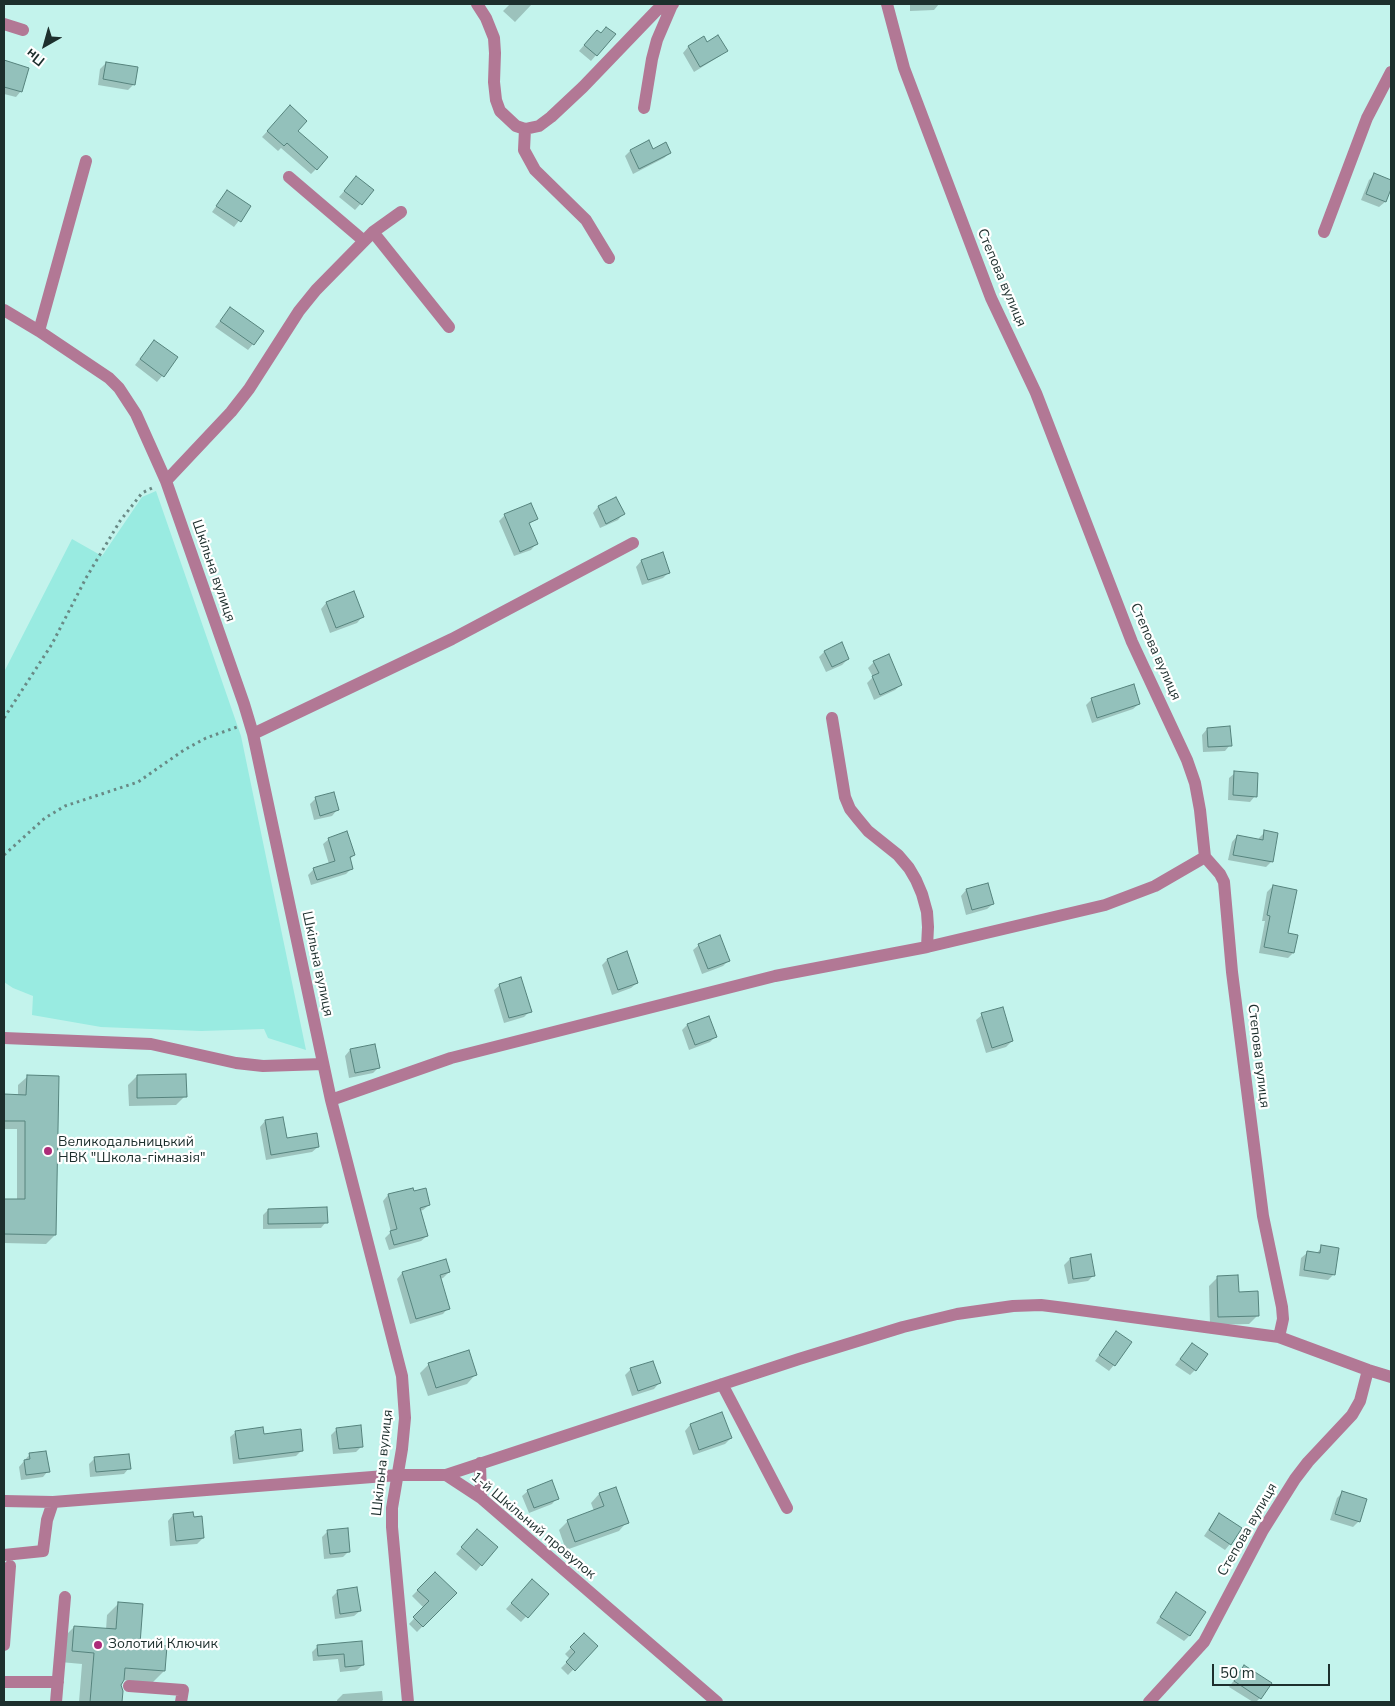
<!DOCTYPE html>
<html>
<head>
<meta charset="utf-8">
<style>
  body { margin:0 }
  #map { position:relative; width:1395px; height:1706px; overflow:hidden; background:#c3f3ec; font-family:"Nunito Sans",sans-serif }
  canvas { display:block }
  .frame { position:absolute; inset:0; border:5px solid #1d2f2d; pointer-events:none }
  .north { position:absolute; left:20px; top:20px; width:50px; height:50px; -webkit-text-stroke:4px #fff; paint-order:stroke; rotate:218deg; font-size:14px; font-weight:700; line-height:20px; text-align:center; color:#1d2f2d }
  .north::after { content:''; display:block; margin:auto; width:18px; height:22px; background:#1d2f2d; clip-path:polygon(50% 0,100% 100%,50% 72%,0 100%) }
  .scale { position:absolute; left:1212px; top:1664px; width:118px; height:22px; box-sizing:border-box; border:2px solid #1d2f2d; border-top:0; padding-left:6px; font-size:15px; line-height:18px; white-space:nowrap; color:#1d2f2d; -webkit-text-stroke:4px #fff; paint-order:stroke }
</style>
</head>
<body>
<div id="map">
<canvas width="1395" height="1706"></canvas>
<div class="frame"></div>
<div class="north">Пн</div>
<div class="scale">50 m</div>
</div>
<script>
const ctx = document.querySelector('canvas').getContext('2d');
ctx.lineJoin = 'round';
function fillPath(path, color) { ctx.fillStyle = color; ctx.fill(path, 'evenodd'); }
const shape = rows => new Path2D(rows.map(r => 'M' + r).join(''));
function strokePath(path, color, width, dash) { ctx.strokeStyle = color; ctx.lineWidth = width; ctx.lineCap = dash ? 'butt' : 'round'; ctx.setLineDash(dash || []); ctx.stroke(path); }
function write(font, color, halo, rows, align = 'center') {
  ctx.font = font + ' "Nunito Sans",sans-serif'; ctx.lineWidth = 4.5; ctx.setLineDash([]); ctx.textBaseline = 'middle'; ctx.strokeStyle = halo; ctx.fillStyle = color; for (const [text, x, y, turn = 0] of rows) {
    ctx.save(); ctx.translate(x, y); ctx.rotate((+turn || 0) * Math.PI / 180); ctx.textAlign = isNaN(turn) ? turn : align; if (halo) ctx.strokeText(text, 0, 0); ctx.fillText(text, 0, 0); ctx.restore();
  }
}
const green = shape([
  [156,491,241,736,306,1050,268,1038,264,1029,201,1031,101,1027,32,1015,33,996,13,988,4,982,4,672,72,539,102,556,142,497]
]);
const shadow = shape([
  [510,4,532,4,515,22,503,11],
  [910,4,939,4,934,10,910,11],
  [614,34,591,61,579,51,591,37],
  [703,38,707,44,726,51,720,56,694,72,683,53,688,47],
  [4,62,28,69,21,91,16,97,4,94],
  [106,63,134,84,128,90,98,85,100,69],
  [284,113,297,131,316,169,311,174,281,148,278,151,262,137],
  [648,142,652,150,670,153,664,158,633,174,625,156,630,151],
  [1374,175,1391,181,1391,185,1385,202,1379,207,1361,200,1369,180],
  [351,183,372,191,355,210,339,197],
  [227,191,250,206,234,227,212,212],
  [230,309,253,344,248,350,215,327],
  [154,341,177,358,157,382,135,365],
  [616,499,623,514,618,520,600,528,593,513,598,507],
  [505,515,536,519,528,525,536,544,531,550,514,556,499,521],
  [641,561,669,572,663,578,642,585,636,567],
  [353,593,362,617,357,623,330,633,321,609,326,603],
  [824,652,848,659,842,665,826,672,819,657],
  [874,662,901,685,895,690,874,700,867,683,873,677,868,668],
  [1092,699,1139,704,1133,709,1092,723,1086,705],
  [1207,729,1230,745,1225,751,1203,752,1202,735],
  [1235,773,1255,796,1250,802,1228,800,1229,778],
  [316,798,337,810,332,816,314,820,310,804],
  [1265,832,1272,861,1266,867,1228,860,1232,842,1237,836,1258,840,1259,838],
  [329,839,354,855,349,860,352,868,346,874,311,885,308,875,314,869,329,864,323,844],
  [1273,886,1293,953,1288,958,1259,953,1265,921,1262,921,1267,892],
  [966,890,993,904,987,909,966,915,961,896],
  [699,945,728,961,723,966,702,974,693,950],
  [607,960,637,983,631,988,612,995,602,965],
  [500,985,530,1011,524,1017,504,1023,494,990],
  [982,1015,1012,1041,1006,1047,986,1053,976,1020],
  [687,1025,715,1037,710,1042,689,1050,682,1030],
  [350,1050,379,1067,373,1073,349,1078,345,1056],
  [137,1076,185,1096,176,1105,129,1106,128,1085],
  [27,1077,55,1235,46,1244,4,1243,4,1201,17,1201,17,1129,4,1129,4,1095,18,1096,18,1085],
  [265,1121,286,1139,318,1147,312,1152,266,1160,260,1127],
  [413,1193,429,1205,423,1210,420,1211,427,1236,421,1241,389,1250,385,1238,391,1232,383,1201,388,1195],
  [268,1210,326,1222,321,1228,263,1229,263,1215],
  [1322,1247,1334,1274,1328,1280,1299,1276,1301,1258,1307,1253,1316,1254],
  [1090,1256,1094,1275,1088,1281,1068,1284,1064,1265,1070,1259],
  [445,1260,449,1272,443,1278,439,1279,448,1308,443,1314,410,1324,397,1279,402,1273],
  [1218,1277,1238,1293,1258,1315,1249,1324,1210,1325,1209,1286],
  [1116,1332,1114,1365,1109,1371,1095,1361],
  [1192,1344,1195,1370,1190,1375,1175,1365],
  [429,1364,475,1375,467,1384,428,1396,420,1373],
  [631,1369,659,1383,654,1389,632,1396,625,1375],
  [722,1414,731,1438,725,1444,693,1455,685,1431,690,1425],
  [337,1429,362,1446,356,1452,333,1454,331,1435],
  [236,1432,263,1435,302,1450,296,1456,233,1464,230,1437],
  [30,1454,48,1471,43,1477,21,1480,19,1467],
  [95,1458,129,1468,124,1474,90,1477,89,1464],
  [528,1491,557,1498,552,1504,529,1513,522,1496],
  [1342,1493,1359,1521,1353,1527,1330,1520,1337,1498],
  [599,1494,627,1522,619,1531,566,1550,559,1530,568,1521,594,1511,591,1503],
  [173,1515,203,1538,197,1544,170,1546,168,1521],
  [1219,1515,1230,1544,1225,1550,1204,1536,1214,1521],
  [328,1531,349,1551,343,1557,324,1559,322,1537],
  [472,1536,481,1565,476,1571,456,1554],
  [435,1573,455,1593,417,1632,409,1624,424,1608,412,1596],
  [527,1586,547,1594,521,1622,506,1609],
  [337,1592,360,1611,354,1616,335,1619,332,1597],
  [1176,1594,1189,1636,1184,1641,1156,1623,1171,1600],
  [119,1603,138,1645,164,1671,152,1683,122,1680,120,1686,122,1692,121,1702,79,1702,82,1664,60,1662,62,1639,74,1627,106,1630,107,1615],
  [584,1635,596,1646,568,1675,561,1668,570,1659,565,1654],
  [360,1642,363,1665,357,1670,340,1672,338,1659,313,1661,312,1652,318,1646],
  [1244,1667,1260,1698,1256,1702,1253,1702,1229,1687],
  [382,1691,383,1700,381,1702,337,1702,337,1700,343,1694]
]);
const building = shape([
  [606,27,616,34,597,56,584,45,597,30,601,33,606,27],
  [718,35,728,51,700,67,688,46,704,36,707,42,718,35],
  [4,60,29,68,22,92,4,87,4,60],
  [106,62,138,67,135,85,103,79,106,62],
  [290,105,307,121,298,131,328,157,317,170,287,143,284,146,267,131,290,105],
  [649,140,653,149,666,142,671,153,639,169,630,150,649,140],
  [1374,173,1391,180,1391,189,1386,202,1366,194,1374,173],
  [356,176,374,190,362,205,344,191,356,176],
  [227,190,251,206,241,222,216,206,227,190],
  [230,307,264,331,254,345,220,321,230,307],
  [154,340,178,357,164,377,140,359,154,340],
  [616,497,625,514,606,524,598,506,616,497],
  [531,503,538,519,529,523,538,544,520,552,504,514,531,503],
  [663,552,670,573,648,580,641,560,663,552],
  [354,591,364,617,336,628,326,602,354,591],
  [842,642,849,659,832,667,824,651,842,642],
  [889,654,902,685,880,695,872,676,879,673,873,661,889,654],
  [1134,684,1140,704,1097,718,1091,698,1134,684],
  [1230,726,1232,746,1208,747,1207,728,1230,726],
  [1234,771,1258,773,1257,797,1233,795,1234,771],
  [334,792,339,810,320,816,315,797,334,792],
  [1264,830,1278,833,1273,862,1233,855,1237,835,1263,840,1264,830],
  [347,831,355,855,350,857,353,869,317,880,313,868,335,861,328,838,347,831],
  [988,883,994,904,972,910,966,889,988,883],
  [1273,885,1297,890,1288,933,1298,935,1294,953,1264,947,1270,916,1267,915,1273,885],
  [720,935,730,961,708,969,698,944,720,935],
  [627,951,638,983,618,990,607,959,627,951],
  [521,977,532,1012,509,1018,499,984,521,977],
  [1003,1007,1013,1041,992,1048,981,1013,1003,1007],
  [709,1016,717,1037,695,1045,687,1024,709,1016],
  [375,1044,380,1068,355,1073,350,1049,375,1044],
  [186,1074,187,1097,137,1098,137,1075,186,1074],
  [27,1075,59,1076,56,1235,4,1234,4,1199,25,1199,25,1121,4,1121,4,1094,26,1095,27,1075],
  [283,1117,287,1138,317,1133,319,1147,271,1155,265,1120,283,1117],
  [413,1188,414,1191,426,1188,430,1205,420,1208,428,1236,394,1245,390,1231,397,1229,388,1194,413,1188],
  [327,1207,328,1223,268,1224,268,1209,327,1207],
  [1321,1245,1339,1248,1335,1275,1304,1270,1307,1251,1320,1253,1321,1245],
  [1091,1254,1095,1276,1073,1279,1070,1258,1091,1254],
  [446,1259,450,1272,440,1275,450,1309,416,1319,402,1272,446,1259],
  [1238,1275,1239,1292,1258,1291,1259,1316,1218,1317,1217,1276,1238,1275],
  [1116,1331,1132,1342,1115,1366,1099,1355,1116,1331],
  [1192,1343,1208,1354,1196,1371,1180,1359,1192,1343],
  [469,1350,477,1375,436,1388,428,1363,469,1350],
  [653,1361,661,1383,638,1391,630,1368,653,1361],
  [722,1412,732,1438,699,1450,690,1424,722,1412],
  [361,1425,363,1447,339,1449,336,1428,361,1425],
  [263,1427,264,1434,301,1429,303,1451,239,1459,235,1431,263,1427],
  [46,1451,50,1472,26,1475,24,1460,30,1459,29,1453,46,1451],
  [129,1454,131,1469,96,1472,94,1457,129,1454],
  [552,1480,559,1499,534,1508,527,1490,552,1480],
  [616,1487,629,1523,575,1542,567,1520,604,1506,599,1493,616,1487],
  [1342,1491,1367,1499,1360,1522,1335,1514,1342,1491],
  [193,1512,194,1517,202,1516,204,1538,176,1541,173,1514,193,1512],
  [1219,1513,1242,1528,1231,1545,1209,1530,1219,1513],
  [348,1528,350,1552,330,1554,327,1530,348,1528],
  [477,1529,498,1547,482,1566,461,1547,477,1529],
  [435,1572,457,1593,423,1627,413,1617,429,1601,417,1590,435,1572],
  [532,1579,549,1594,528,1618,511,1603,532,1579],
  [357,1587,361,1611,340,1614,337,1590,357,1587],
  [1176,1592,1206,1612,1190,1636,1160,1617,1176,1592],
  [118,1602,143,1604,140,1644,167,1646,165,1671,125,1668,124,1680,121,1685,123,1691,122,1702,90,1702,94,1653,72,1651,74,1626,116,1629,118,1602],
  [584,1633,598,1646,575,1671,566,1662,575,1652,570,1647,584,1633],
  [362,1641,364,1665,345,1667,344,1654,318,1656,317,1645,362,1641],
  [1244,1665,1272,1683,1261,1699,1234,1681,1244,1665]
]);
const path = shape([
  [4,718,52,644,86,578,120,521,142,493,154,487],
  [4,855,45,818,65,806,138,782,184,750,206,738,237,727]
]);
const minor = shape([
  [477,4,486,18,494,38,495,53,494,82,496,100,500,111,516,126,525,129,539,126,551,117,583,87,657,10,673,4],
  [887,4,904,68,991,298,1036,393,1132,642,1187,760,1195,783,1200,810,1205,857,1220,874,1224,882,1232,972,1263,1216,1282,1307,1283,1319,1279,1337],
  [4,24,23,30],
  [644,108,652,59,657,40,672,5],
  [525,129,524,150,535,170,586,220,609,258],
  [289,177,364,241],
  [373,232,449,327],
  [1324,232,1367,118,1391,72],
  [4,310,39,331,109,378,119,388,136,414,166,481,244,704,253,734,331,1100,402,1376,405,1418,402,1449,392,1508,392,1527,408,1702],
  [39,331,86,161],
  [166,481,231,412,249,389,299,311,316,290,373,232,401,212],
  [832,718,845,797,850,809,858,819,868,831,898,855,909,868,916,880,922,894,927,912,928,927,927,947],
  [253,734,452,639,633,543],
  [4,1038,151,1044,236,1063,263,1066,323,1064],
  [331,1100,451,1058,775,976,927,947,1105,905,1155,886,1205,857],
  [722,1384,787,1508],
  [480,1463,481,1498],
  [446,1475,799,1359,903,1327,957,1314,1013,1306,1041,1305,1065,1308,1279,1337,1368,1370,1391,1377],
  [4,1501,53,1502,398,1475,446,1475,481,1498,717,1702],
  [4,1555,43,1551,47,1520,53,1502],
  [4,1645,10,1566],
  [4,1682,58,1682],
  [129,1686,183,1690,181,1702],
  [56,1702,65,1597],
  [1149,1702,1204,1642,1263,1530,1295,1479,1308,1462,1352,1415,1360,1401,1368,1370]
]);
const markers = [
  [48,1151,5,"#ad2c79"],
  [98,1645,5,"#ad2c79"]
];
const streetNames = [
  ["Степова вулиця",1001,278,67],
  ["Шкільна вулиця",213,571,71],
  ["Степова вулиця",1155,652,66],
  ["Шкільна вулиця",317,964,78],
  ["Степова вулиця",1258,1056,83],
  ["Шкільна вулиця",383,1463,-84],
  ["1-й Шкільний провулок",533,1526,40],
  ["Степова вулиця",1248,1530,-60]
];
const poiNames = [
  ["Великодальницький",58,1143],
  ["НВК \"Школа-гімназія\"",58,1159],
  ["Золотий Ключик",108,1645]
];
fillPath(green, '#99ebe1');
fillPath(shadow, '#0003');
fillPath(building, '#93c1bb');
strokePath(building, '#56837d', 1);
strokePath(path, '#698985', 3, [2.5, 4]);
strokePath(minor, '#b27895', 12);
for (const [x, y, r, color] of markers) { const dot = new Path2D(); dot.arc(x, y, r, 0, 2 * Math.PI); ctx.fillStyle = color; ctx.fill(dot); strokePath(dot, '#fff', 2); }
write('14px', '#1d2f2d', '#fff', streetNames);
write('14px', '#1d2f2d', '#fff', poiNames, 'left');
</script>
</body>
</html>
